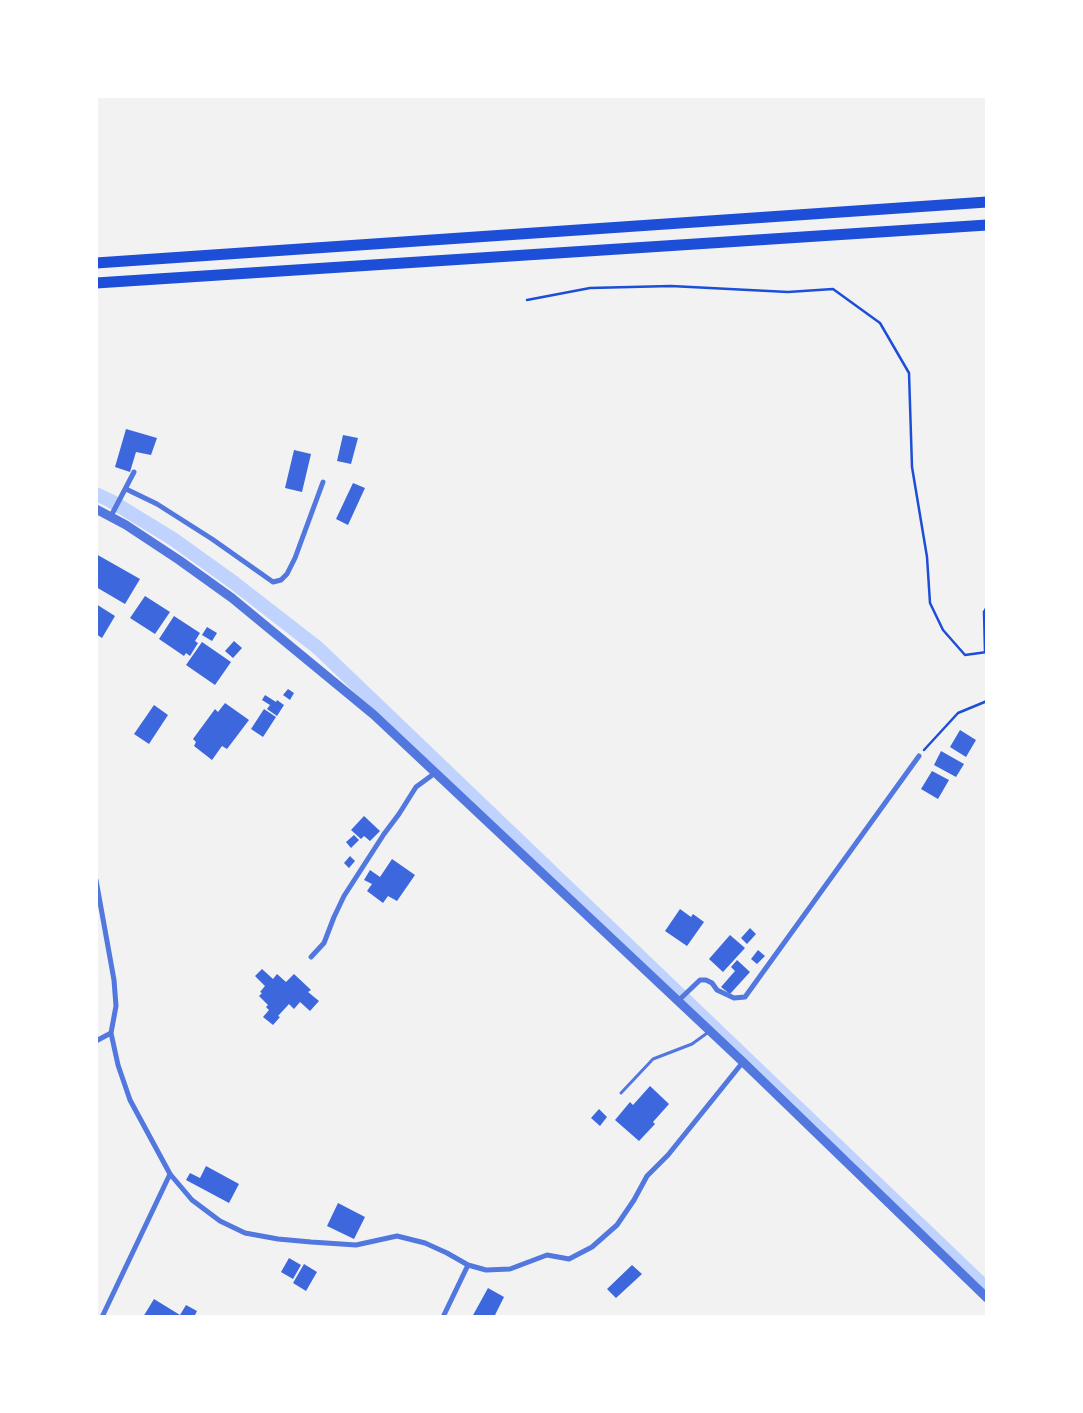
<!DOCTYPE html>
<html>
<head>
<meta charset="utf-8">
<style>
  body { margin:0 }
  #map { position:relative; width:1083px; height:1413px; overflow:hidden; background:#f2f2f2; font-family:Literata,serif }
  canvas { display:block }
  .frame { position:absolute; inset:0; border:98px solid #fff; pointer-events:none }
</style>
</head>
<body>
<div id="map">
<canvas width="1083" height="1413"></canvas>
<div class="frame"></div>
</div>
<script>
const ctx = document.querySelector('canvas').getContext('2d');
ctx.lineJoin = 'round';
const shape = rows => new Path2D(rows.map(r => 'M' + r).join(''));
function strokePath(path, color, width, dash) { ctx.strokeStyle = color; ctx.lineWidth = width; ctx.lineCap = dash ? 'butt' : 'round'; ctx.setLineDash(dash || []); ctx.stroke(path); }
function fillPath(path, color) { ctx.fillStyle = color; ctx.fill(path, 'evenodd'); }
const canal = shape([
  [96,494,111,501,173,539,233,582,318,648,987,1289]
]);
const building = shape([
  [126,429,157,438,151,455,136,452,130,472,115,467],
  [343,435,358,438,351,464,337,461],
  [294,450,311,454,302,492,285,488],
  [353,483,365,488,348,525,336,519],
  [96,554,140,579,125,604,96,587],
  [145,596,170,612,155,634,130,618],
  [96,604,115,616,102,638,96,634],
  [174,616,200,633,195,641,198,643,190,656,186,653,184,656,159,639],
  [207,627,217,633,212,641,202,635],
  [234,641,242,648,233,658,225,651],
  [202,642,231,662,215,685,186,665],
  [288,689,294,693,290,700,283,695],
  [265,695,276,702,277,700,284,705,277,716,267,709,270,705,262,700],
  [225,703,249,720,227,749,222,746,212,760,194,746,196,742,193,739,215,709,218,712],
  [154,705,168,715,149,744,134,734],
  [264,709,276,717,263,737,251,729],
  [960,730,976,740,966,757,950,747],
  [941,751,964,764,956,777,934,765],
  [932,771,949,780,938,799,921,789],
  [364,816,380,831,370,841,364,836,361,839,351,830],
  [354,835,359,840,351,848,346,842],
  [350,856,355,861,349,868,344,863],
  [392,859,415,875,397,901,388,896,383,903,367,891,372,884,364,880,370,870,380,877],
  [680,909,691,917,693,914,704,922,687,946,665,931],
  [750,928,756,934,747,944,741,938],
  [730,935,745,948,723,972,709,959],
  [758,950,765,956,757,964,751,959],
  [737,960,750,972,730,994,721,987,735,971,731,967],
  [262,969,273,979,277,974,286,982,294,974,311,990,308,992,319,1001,310,1011,300,1002,294,1009,289,1004,278,1016,280,1017,273,1025,263,1017,269,1010,266,1007,268,1005,259,996,262,993,260,992,265,986,255,976],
  [650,1086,669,1104,653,1122,655,1124,639,1141,615,1120,630,1102,633,1105],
  [599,1109,607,1117,600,1126,591,1118],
  [206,1166,239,1184,229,1203,186,1180,190,1173,200,1178],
  [338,1203,365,1217,354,1239,327,1226],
  [289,1258,301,1265,293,1279,281,1272],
  [304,1264,317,1272,306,1291,293,1283],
  [632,1265,642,1274,616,1298,607,1289],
  [488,1288,504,1297,494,1317,472,1317],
  [154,1299,180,1315,186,1305,197,1311,194,1317,143,1317]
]);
const path = shape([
  [527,300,590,288,671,286,788,292,833,289,880,323,909,373,912,467,927,557,930,603,943,630,965,655,987,652],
  [985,652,984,612,987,607],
  [924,750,958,713,987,701]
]);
const service = shape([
  [621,1093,653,1059,692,1044,710,1031]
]);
const minor = shape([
  [126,489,157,504,212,539,273,582,281,580,287,574,295,558,323,482],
  [111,516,134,472],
  [96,880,114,980,116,1006,111,1033,96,1041],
  [311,957,324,943,334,917,344,896,384,834,399,814,416,787,435,773],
  [678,1001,700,980,706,980,712,983,717,990,734,998,745,997,919,756],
  [111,1033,118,1065,130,1100,170,1174,192,1200,220,1221,245,1233,278,1239,311,1242,356,1245,397,1236,425,1243,447,1253,468,1265,486,1270,510,1269,547,1255,569,1259,592,1247,617,1225,634,1200,647,1176,668,1155,743,1062],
  [102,1317,170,1174],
  [443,1317,468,1265]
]);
const tertiary = shape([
  [96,509,126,525,179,560,232,598,374,715,743,1062,987,1298]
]);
const primary = shape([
  [96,263,987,202],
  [96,283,987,225]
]);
strokePath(canal, '#bfd3fe', 14);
fillPath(building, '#3d67dc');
strokePath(path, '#1d4ed8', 2.5);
strokePath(service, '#5277de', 3);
strokePath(minor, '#5277de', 5);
strokePath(tertiary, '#5277de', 9);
strokePath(primary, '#1d4ed8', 11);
</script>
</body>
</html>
